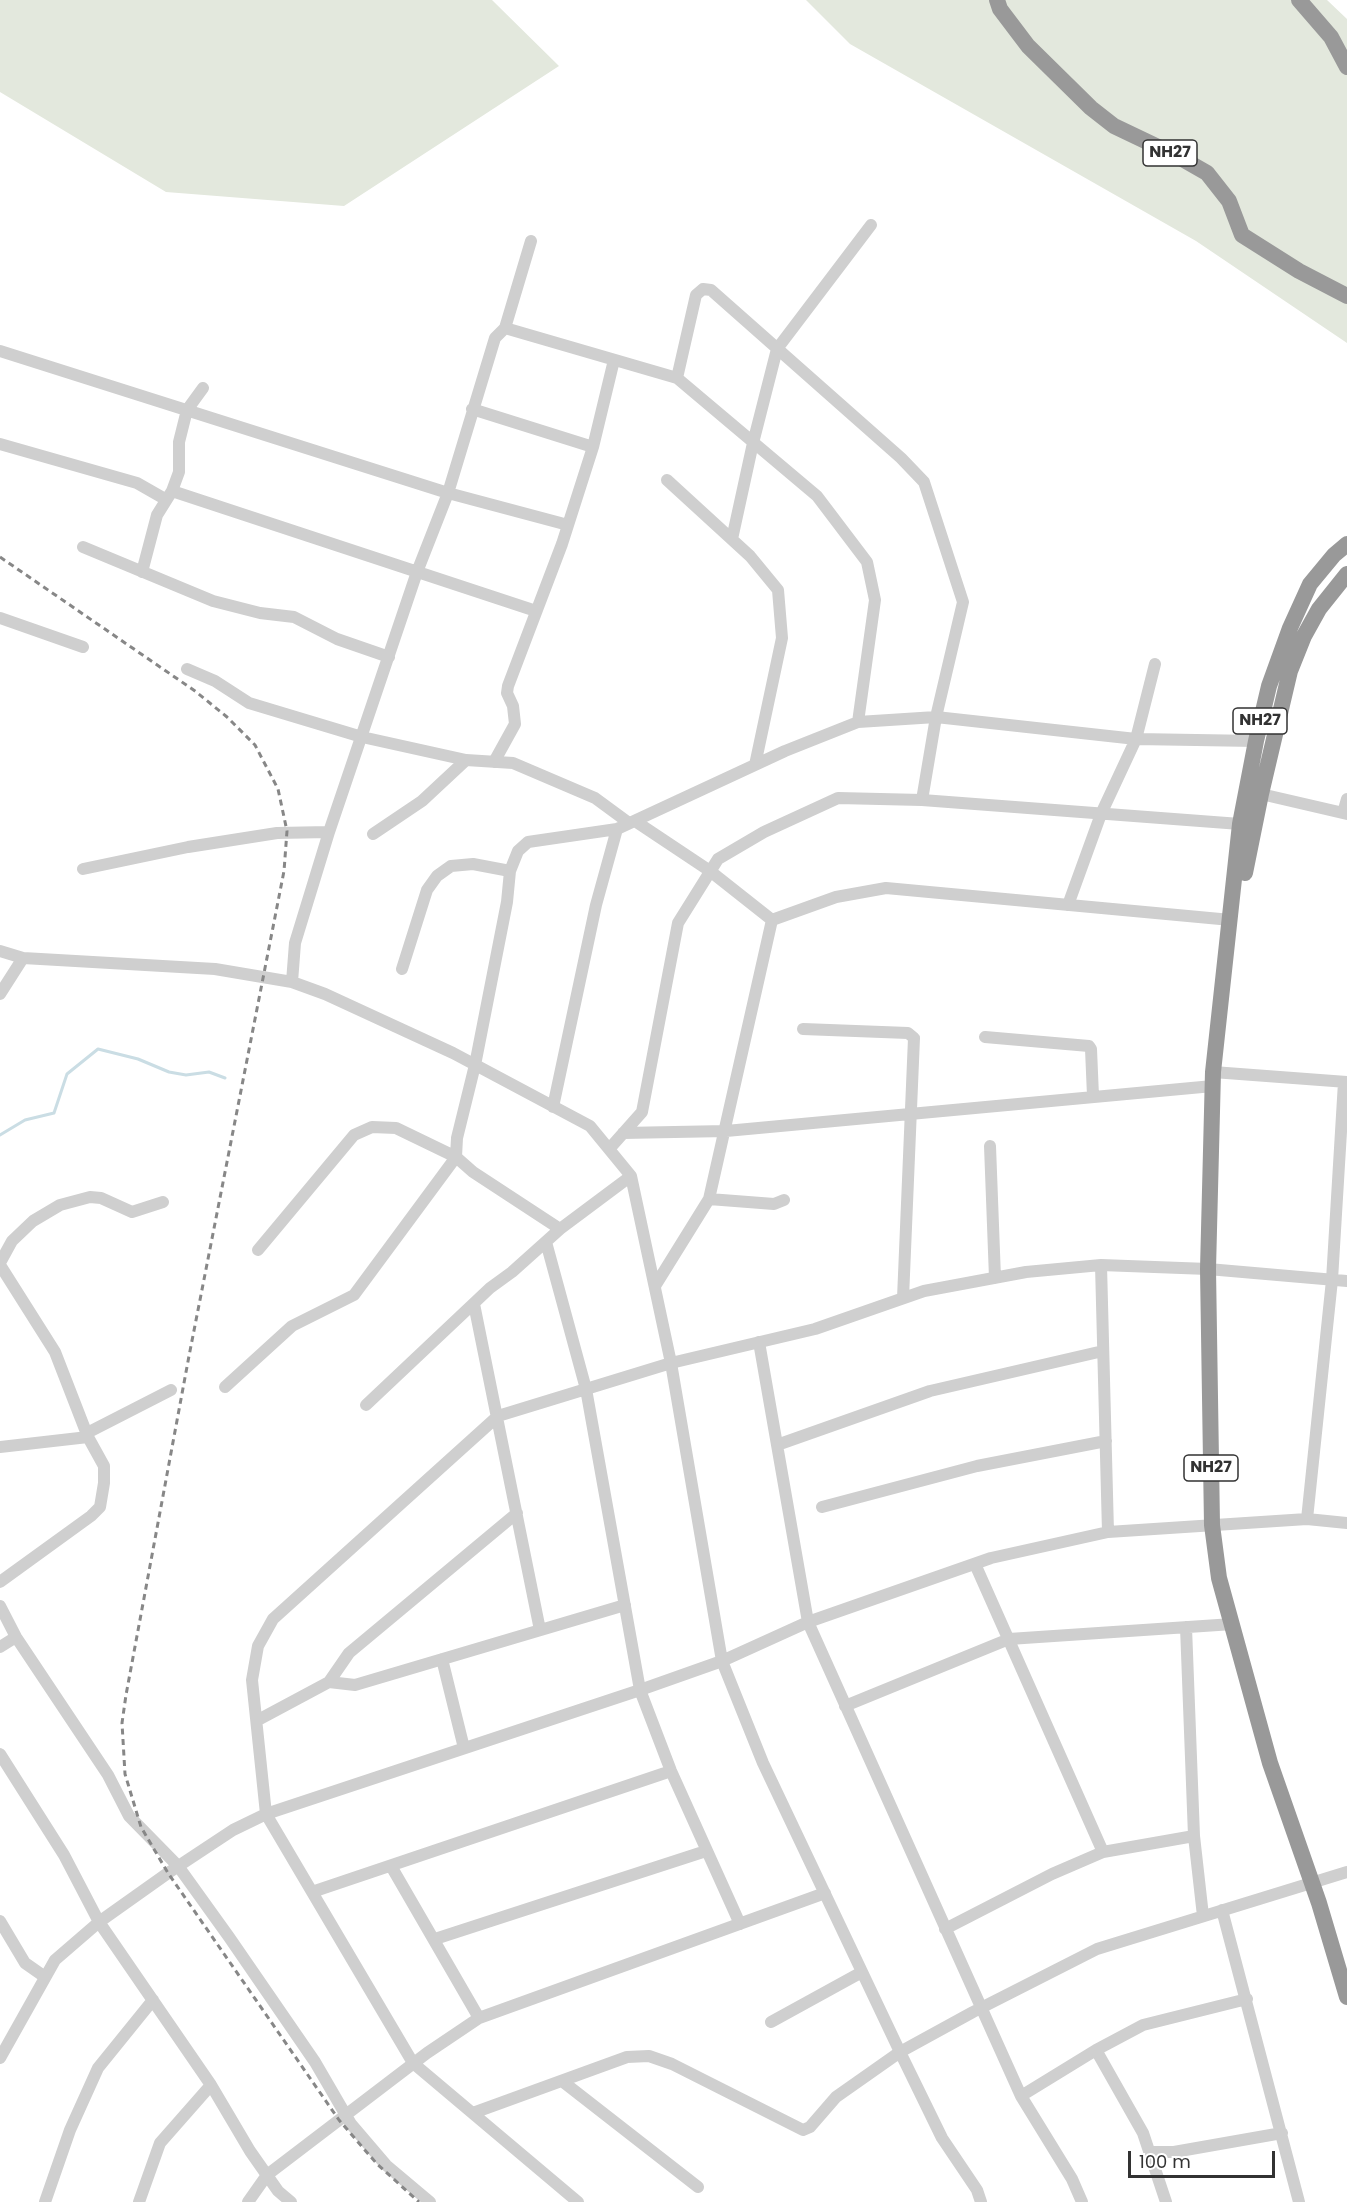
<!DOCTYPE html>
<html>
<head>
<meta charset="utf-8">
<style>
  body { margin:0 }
  #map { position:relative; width:1347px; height:2202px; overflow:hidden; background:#fff; font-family:Poppins,sans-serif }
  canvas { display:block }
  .scale { position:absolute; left:1128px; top:2151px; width:147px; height:27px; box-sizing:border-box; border:3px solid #323232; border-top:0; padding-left:8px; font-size:18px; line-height:21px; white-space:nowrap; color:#323232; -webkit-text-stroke:4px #fff; paint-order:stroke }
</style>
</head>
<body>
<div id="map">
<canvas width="1347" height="2202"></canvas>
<div class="scale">100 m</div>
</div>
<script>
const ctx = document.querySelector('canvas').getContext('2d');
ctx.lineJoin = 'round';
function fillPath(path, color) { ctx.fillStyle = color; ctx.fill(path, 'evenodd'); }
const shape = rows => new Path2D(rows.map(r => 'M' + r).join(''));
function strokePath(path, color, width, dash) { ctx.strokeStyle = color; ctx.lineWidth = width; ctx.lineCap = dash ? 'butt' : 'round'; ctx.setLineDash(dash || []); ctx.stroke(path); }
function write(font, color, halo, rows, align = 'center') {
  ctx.font = font + ' Poppins,sans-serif'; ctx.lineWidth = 6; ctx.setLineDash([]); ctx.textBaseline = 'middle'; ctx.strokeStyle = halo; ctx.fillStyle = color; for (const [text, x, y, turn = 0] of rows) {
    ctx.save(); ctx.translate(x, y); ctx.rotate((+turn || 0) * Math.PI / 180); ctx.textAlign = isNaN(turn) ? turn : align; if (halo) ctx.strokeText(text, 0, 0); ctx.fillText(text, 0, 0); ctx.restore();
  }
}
const green = shape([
  [0,0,492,0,559,66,344,206,166,192,0,92],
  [806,0,1327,0,1347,19,1347,343,1196,241,850,44]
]);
const stream = shape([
  [0,1135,25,1120,54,1113,67,1074,98,1049,138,1059,169,1072,186,1075,209,1072,225,1078]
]);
const minor = shape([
  [505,328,677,378,817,496,867,562,875,600,858,722],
  [0,351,448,493,568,525],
  [677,378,696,295,703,289,711,290,901,458,924,482,963,602,936,717,922,800],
  [472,409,593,447],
  [0,444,137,483,165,499],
  [667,480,750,556,778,590,782,638,755,765],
  [172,491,536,611],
  [732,539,753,443,777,349,871,225],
  [83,547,213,601,260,613,294,617,337,639,389,657],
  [142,572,157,515,172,491,179,472,179,442,187,410,203,388],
  [0,618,83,647],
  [187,669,215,681,249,703,362,737,466,760,513,763,595,798,629,823],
  [494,762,515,724,513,706,507,693,508,686,562,544,593,447,614,360],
  [1261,794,1347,814],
  [1343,813,1347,799],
  [635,821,710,871,772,920],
  [329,832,417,572,448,493,495,338,505,328,531,241],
  [373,834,422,801,466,760],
  [83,869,188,847,277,833,329,832,295,943,292,982,325,994,453,1053,590,1126,631,1176,671,1363,722,1661,763,1763,900,2052,942,2138,977,2190,981,2202],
  [1068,905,1101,814,1136,739,1155,664],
  [0,951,23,958,215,969,292,982],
  [402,969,427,890,437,876,451,866,473,864,510,871],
  [0,994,23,958],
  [803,1029,908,1033,914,1038,903,1298],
  [985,1037,1089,1046,1091,1049,1093,1096],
  [1213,1072,1347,1082],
  [553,1107,596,905,617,829],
  [623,1133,726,1131,1213,1086],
  [990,1146,995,1278],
  [610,1148,642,1112,678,923,718,859,764,832,838,798,922,800,1240,824],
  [709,1199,774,1204,784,1200],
  [560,1229,473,1172,456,1157,457,1138,475,1065,507,902,510,871,518,851,528,842,617,829,785,751,858,722,936,717,1136,739,1256,741],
  [546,1242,586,1389,640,1690,671,1771,740,1924],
  [0,1263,12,1241,33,1221,60,1205,90,1197,101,1198,132,1212,163,1202],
  [0,1265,55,1352,88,1437,104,1466,104,1483,100,1507,91,1516,0,1582],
  [1101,1265,1108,1532],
  [655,1286,709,1199,772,920,836,897,886,888,1231,920],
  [474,1304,540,1630],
  [759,1342,808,1622,1021,2096,1072,2179,1082,2202],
  [225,1387,292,1326,354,1295,456,1157,396,1128,372,1127,354,1135,258,1250],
  [366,1405,490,1288,512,1272,560,1229,631,1176],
  [87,1433,171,1390],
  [777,1445,930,1391,1103,1351],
  [0,1447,88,1437],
  [822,1507,977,1466,1106,1441],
  [1307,1519,1332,1280,1344,1082],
  [975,1564,1103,1852],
  [0,1606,16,1637,108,1775,129,1816,178,1866,229,1937,315,2062,351,2124,386,2165,430,2202],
  [1186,1627,1194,1836,1203,1916],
  [0,1647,16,1637],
  [442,1659,464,1748],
  [329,1682,355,1685,625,1605],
  [845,1706,1009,1639,1233,1624],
  [258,1720,329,1682,349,1653,517,1513],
  [0,1754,64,1855,99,1922,211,2085,250,2151,278,2191,291,2202],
  [391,1866,479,2018],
  [312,1892,671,1771],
  [1222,1910,1299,2202],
  [0,1921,25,1963,45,1977],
  [945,1929,1052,1874,1103,1852,1194,1836],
  [435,1939,706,1851],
  [771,2022,862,1972],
  [1096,2050,1143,2133,1166,2202],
  [0,2058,55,1960,99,1922,168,1873,233,1830,266,1814,640,1690,722,1661,808,1622,991,1558,1108,1532,1307,1519,1347,1523],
  [562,2081,698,2187],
  [1021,2096,1096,2050,1143,2025,1247,1999],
  [473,2113,627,2057,649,2056,672,2064,803,2130,810,2127,836,2097,900,2052,973,2012,1097,1949,1347,1872],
  [1150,2152,1174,2152,1282,2133],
  [45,2202,70,2130,98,2068,153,2000],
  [139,2202,160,2143,211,2085],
  [248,2202,267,2175,427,2053,479,2018,825,1893],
  [578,2202,413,2063,266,1814,252,1680,258,1646,273,1619,498,1416,671,1363,815,1329,924,1291,1026,1272,1101,1265,1208,1269,1347,1281]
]);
const highway = shape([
  [997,0,1000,9,1028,46,1091,108,1114,126,1179,157,1207,173,1229,201,1242,235,1299,271,1347,296],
  [1299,0,1331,37,1347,67],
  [1347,544,1334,555,1310,584,1290,628,1269,686,1256,741,1240,824,1213,1072,1208,1269,1212,1525,1219,1578,1270,1763,1319,1903,1347,1997],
  [1245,873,1261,794,1290,671,1304,636,1319,609,1347,574]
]);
const rail = shape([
  [0,557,195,691,227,717,255,745,278,789,287,831,284,871,189,1356,126,1695,122,1723,125,1774,141,1827,168,1873,339,2120,377,2164,419,2202]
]);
const shields = [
  [1170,153,54],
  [1260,721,54],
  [1211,1468,54]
];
const shieldNames = [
  ["NH27",1170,153],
  ["NH27",1260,721],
  ["NH27",1211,1468]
];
fillPath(green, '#e3e8dd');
strokePath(stream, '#cadde4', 3);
strokePath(minor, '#cfcfcf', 12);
strokePath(highway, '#999', 16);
strokePath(rail, '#878787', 3, [6, 4.5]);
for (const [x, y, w] of shields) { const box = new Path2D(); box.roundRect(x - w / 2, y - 13, w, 26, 4.5); ctx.fillStyle = '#fff'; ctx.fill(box); strokePath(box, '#323232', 1.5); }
write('bold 16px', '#323232', null, shieldNames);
</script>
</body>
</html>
